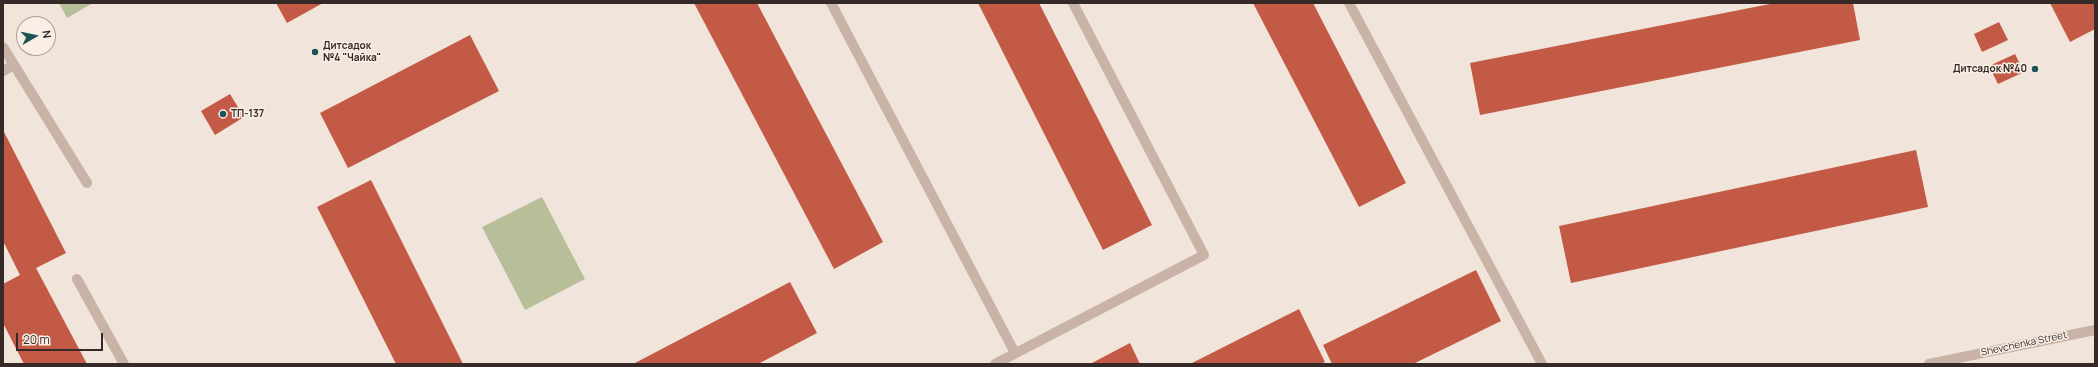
<!DOCTYPE html>
<html>
<head>
<meta charset="utf-8">
<style>
  body { margin:0 }
  #map { position:relative; width:2098px; height:367px; overflow:hidden; background:#f1e4da; font-family:Manrope,sans-serif }
  canvas { display:block }
  .frame { position:absolute; inset:0; border:4px solid #352a27; pointer-events:none }
  .north { position:absolute; left:16px; top:16px; width:40px; height:40px; box-sizing:border-box; background:#f9efe6; border:1px solid #aba09a; border-radius:50%; rotate:81deg; font-size:11px; font-weight:700; line-height:16px; text-align:center; color:#352a27 }
  .north::after { content:''; display:block; margin:auto; width:14px; height:18px; background:#1d5555; clip-path:polygon(50% 0,100% 100%,50% 72%,0 100%) }
  .scale { position:absolute; left:16px; top:333px; width:87px; height:18px; box-sizing:border-box; border:2px solid #352a27; border-top:0; padding-left:5px; font-size:12px; line-height:14px; white-space:nowrap; color:#352a27; -webkit-text-stroke:3px #f9efe6; paint-order:stroke }
</style>
</head>
<body>
<div id="map">
<canvas width="2098" height="367"></canvas>
<div class="frame"></div>
<div class="north">N</div>
<div class="scale">20 m</div>
</div>
<script>
const ctx = document.querySelector('canvas').getContext('2d');
ctx.lineJoin = 'round';
function fillPath(path, color) { ctx.fillStyle = color; ctx.fill(path, 'evenodd'); }
const shape = rows => new Path2D(rows.map(r => 'M' + r).join(''));
function strokePath(path, color, width, dash) { ctx.strokeStyle = color; ctx.lineWidth = width; ctx.lineCap = dash ? 'butt' : 'round'; ctx.setLineDash(dash || []); ctx.stroke(path); }
function write(font, color, halo, rows, align = 'center') {
  ctx.font = font + ' Manrope,sans-serif'; ctx.lineWidth = 3; ctx.setLineDash([]); ctx.textBaseline = 'middle'; ctx.strokeStyle = halo; ctx.fillStyle = color; for (const [text, x, y, turn = 0] of rows) {
    ctx.save(); ctx.translate(x, y); ctx.rotate((+turn || 0) * Math.PI / 180); ctx.textAlign = isNaN(turn) ? turn : align; if (halo) ctx.strokeText(text, 0, 0); ctx.fillText(text, 0, 0); ctx.restore();
  }
}
const green = shape([
  [59,3,93,3,67,18],
  [542,197,585,279,525,310,482,227]
]);
const building = shape([
  [276,3,323,3,287,23],
  [694,3,757,3,883,242,834,269],
  [978,3,1039,3,1152,225,1103,250],
  [1253,3,1313,3,1406,183,1359,207],
  [1775,3,1853,3,1860,40,1480,115,1470,63],
  [2050,3,2095,3,2095,29,2070,42],
  [1999,22,2008,40,1982,52,1974,34],
  [470,35,499,91,348,168,320,113],
  [2015,54,2024,72,1998,84,1989,66],
  [230,94,244,117,215,135,201,111],
  [3,130,66,253,36,268,87,364,24,364,3,323,3,284,20,275,3,241],
  [1916,150,1928,207,1571,283,1559,226],
  [371,180,463,364,396,364,317,207],
  [1476,270,1501,321,1413,364,1332,364,1323,345],
  [790,282,817,333,758,364,633,364],
  [1299,309,1325,362,1320,364,1190,364],
  [1130,343,1140,364,1090,364]
]);
const service = shape([
  [3,47,87,183],
  [3,71,14,65],
  [77,279,124,364],
  [995,364,1204,255,1073,3]
]);
const minor = shape([
  [831,3,1015,353],
  [1349,3,1542,364]
]);
const tertiary = shape([
  [1929,364,2095,330]
]);
const markers = [
  [315,52,4,"#1d5555"],
  [2035,69,4,"#1d5555"],
  [223,114,4,"#1d5555"]
];
const poiNames = [
  ["Дитсадок",323,46],
  ["№4 \"Чайка\"",323,58],
  ["Дитсадок №40",2027,69,"right"],
  ["ТП-137",231,114]
];
const streetNames = [
  ["Shevchenka Street",2024,344,-12]
];
fillPath(green, '#b6bf9a');
fillPath(building, '#c35a45');
strokePath(service, '#c9b3a6', 10);
strokePath(minor, '#c9b3a6', 10);
strokePath(tertiary, '#c9b3a6', 10);
for (const [x, y, r, color] of markers) { const dot = new Path2D(); dot.arc(x, y, r, 0, 2 * Math.PI); ctx.fillStyle = color; ctx.fill(dot); strokePath(dot, '#f9efe6', 1.5); }
write('bold 10px', '#352a27', '#f9efe6', poiNames, 'left');
write('10px', '#352a27', '#f9efe6', streetNames);
</script>
</body>
</html>
